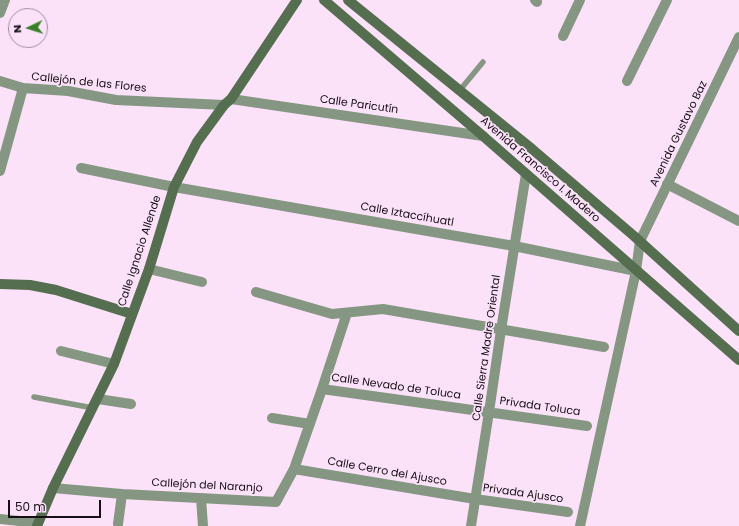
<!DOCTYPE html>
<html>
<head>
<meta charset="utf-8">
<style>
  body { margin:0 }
  #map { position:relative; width:739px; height:526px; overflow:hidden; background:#fbe2f9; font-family:Poppins,sans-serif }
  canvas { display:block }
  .north { position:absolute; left:8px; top:8px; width:40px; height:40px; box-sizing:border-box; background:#fbe2f9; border:1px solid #a08e9f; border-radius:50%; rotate:266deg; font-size:11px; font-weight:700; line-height:16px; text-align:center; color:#170f17 }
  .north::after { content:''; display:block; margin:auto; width:14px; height:18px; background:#398127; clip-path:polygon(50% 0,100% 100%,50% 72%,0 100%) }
  .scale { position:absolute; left:8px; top:500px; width:93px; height:18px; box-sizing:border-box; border:2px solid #170f17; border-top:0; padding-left:5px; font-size:12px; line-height:14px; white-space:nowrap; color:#170f17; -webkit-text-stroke:3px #fbe2f9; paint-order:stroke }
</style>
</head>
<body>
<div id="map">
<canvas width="739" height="526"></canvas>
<div class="north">N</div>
<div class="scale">50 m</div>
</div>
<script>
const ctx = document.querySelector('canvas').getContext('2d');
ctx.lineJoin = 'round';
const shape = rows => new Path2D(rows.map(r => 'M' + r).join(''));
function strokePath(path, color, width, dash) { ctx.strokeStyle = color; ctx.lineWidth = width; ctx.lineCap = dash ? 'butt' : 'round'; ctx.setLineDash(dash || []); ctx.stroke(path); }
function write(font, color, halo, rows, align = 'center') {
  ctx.font = font + ' Poppins,sans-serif'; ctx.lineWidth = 3.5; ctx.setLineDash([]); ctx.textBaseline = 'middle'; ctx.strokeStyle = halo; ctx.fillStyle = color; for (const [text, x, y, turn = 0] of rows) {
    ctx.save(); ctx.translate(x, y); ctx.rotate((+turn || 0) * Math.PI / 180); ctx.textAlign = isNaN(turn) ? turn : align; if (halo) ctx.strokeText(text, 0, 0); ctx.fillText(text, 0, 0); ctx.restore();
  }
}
const lane = shape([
  [460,90,483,62],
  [34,397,93,408]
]);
const street = shape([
  [535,0,537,2],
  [0,13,5,0],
  [563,36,580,0],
  [0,81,23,88,68,91,116,100,224,105],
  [627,81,667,0],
  [231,99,483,136],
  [81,168,174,187,514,246,636,271],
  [0,171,23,88],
  [667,184,739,221],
  [149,269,202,282],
  [256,292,332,314,383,309,604,347],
  [61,351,114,364],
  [322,389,587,426],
  [98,399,131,404],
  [272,418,310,424],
  [294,469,475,499,568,512],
  [53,488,122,494,276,502,294,469,322,389,347,313],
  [201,498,203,526],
  [0,519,38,523],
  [118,524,122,494],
  [471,526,489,412,501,330,526,174],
  [580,526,636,271,640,241,739,37]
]);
const secondary = shape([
  [324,0,483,136,739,360],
  [348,0,532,149,634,236,739,331],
  [0,284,30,285,56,290,132,314],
  [37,526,53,488,114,364,149,269,174,187,197,142,224,105,231,99,297,0]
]);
const streetNames = [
  ["Callejón de las Flores",89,83,6],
  ["Calle Paricutín",359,105,8],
  ["Avenida Gustavo Baz",679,134,-64],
  ["Avenida Francisco I. Madero",540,170,41],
  ["Calle Iztaccíhuatl",407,215,10],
  ["Calle Ignacio Allende",140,251,-72],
  ["Calle Sierra Madre Oriental",487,348,-82],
  ["Calle Nevado de Toluca",396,387,8],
  ["Privada Toluca",540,407,8],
  ["Calle Cerro del Ajusco",387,472,10],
  ["Callejón del Naranjo",207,486,3],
  ["Privada Ajusco",523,494,8]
];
strokePath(lane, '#859782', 5.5);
strokePath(street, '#859782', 10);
strokePath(secondary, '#566e50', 10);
write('11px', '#170f17', '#fbe2f9', streetNames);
</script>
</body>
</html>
